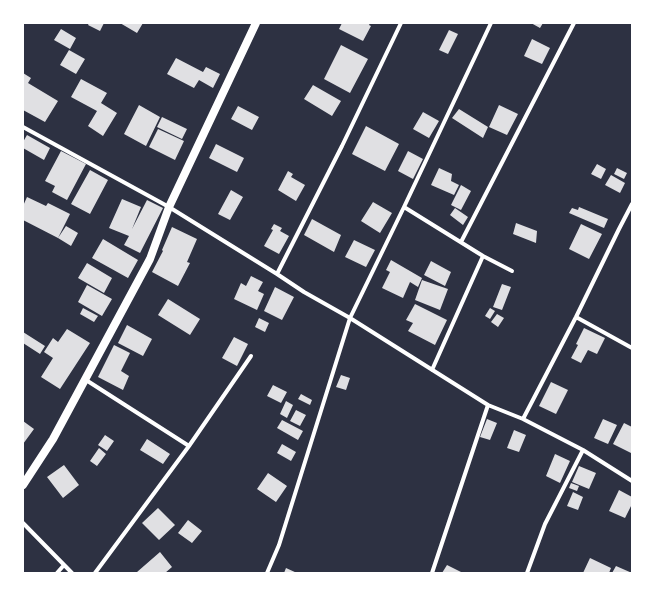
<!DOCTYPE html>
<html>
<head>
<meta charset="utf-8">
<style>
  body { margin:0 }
  #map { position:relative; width:655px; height:596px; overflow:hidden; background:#2d3142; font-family:"PT Sans",sans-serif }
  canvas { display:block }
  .frame { position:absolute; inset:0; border:24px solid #fff; pointer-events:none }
</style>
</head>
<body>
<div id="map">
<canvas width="655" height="596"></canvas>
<div class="frame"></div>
</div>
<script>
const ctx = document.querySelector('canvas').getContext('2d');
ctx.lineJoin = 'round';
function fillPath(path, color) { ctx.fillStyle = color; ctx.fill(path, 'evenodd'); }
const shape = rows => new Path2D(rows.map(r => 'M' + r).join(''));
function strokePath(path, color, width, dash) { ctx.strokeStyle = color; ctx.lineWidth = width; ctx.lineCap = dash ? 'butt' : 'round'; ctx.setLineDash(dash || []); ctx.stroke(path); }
const building = shape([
  [89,23,104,23,100,31,88,25],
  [120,23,143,23,137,33],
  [342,23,370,23,369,25,371,26,363,41,339,29],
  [531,23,543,23,540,28],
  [61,29,76,38,70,49,54,40],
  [449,30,458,34,448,54,439,50],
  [532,39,550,48,542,64,524,56],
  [341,45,368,59,350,93,324,79],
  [69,50,85,59,76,74,60,65],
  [176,58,203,72,206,67,220,74,213,88,199,80,194,88,167,74],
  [23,73,31,78,28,83,58,101,45,122,23,110],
  [81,79,107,93,101,103,117,113,103,136,88,126,97,111,71,97],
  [313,85,341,101,332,116,304,99],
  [139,105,160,117,146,146,124,134],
  [499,105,518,114,507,135,489,127],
  [238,106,259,117,252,130,231,119],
  [459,109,488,127,483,138,452,118],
  [423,112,439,121,429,138,413,129],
  [162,117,187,129,182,139,157,127],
  [366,126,399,144,385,171,352,154],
  [158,129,184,141,175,160,149,147],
  [27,135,50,148,44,160,23,148,23,142],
  [216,144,244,158,237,172,209,158],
  [61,151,86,164,67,200,52,192,55,186,45,181],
  [408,151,423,159,413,179,398,171],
  [597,164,606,169,601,179,591,174],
  [439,168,452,174,451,181,459,185,454,195,431,185],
  [617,168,627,173,624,179,614,174],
  [90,170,108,180,90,214,71,204],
  [288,171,293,174,291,177,305,185,296,201,278,190],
  [611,175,625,183,620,193,605,185],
  [461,185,471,191,461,210,451,205],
  [231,190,243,197,230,220,218,214],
  [27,197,46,206,48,203,70,214,58,238,23,220,23,206],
  [122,199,141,207,132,229,147,200,163,208,140,253,124,245,129,236,109,228],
  [373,202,392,213,380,233,361,221],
  [579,207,608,219,604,228,569,213,572,208,578,210],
  [455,208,468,217,463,225,450,215],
  [312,219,341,235,334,252,304,235],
  [516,223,537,231,536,243,513,234],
  [274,224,282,228,280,231,289,236,279,254,264,246,273,230,271,229],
  [581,224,602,234,589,259,569,249],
  [66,226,78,233,71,246,58,238],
  [172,227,197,239,187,262,190,263,178,286,152,272,163,251,162,250],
  [103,239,138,260,128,278,92,258],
  [354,240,375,250,366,267,345,257],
  [391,260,422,278,418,287,410,282,403,298,382,288,390,272,386,270],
  [431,261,451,272,445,286,424,275],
  [87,263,112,278,104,293,78,278],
  [251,276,263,282,258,291,264,294,257,310,234,299,241,283,246,286],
  [422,280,448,289,440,310,415,300],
  [502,284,511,287,502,310,493,307],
  [87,285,112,299,102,316,78,302],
  [275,287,294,297,282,320,264,311],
  [168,299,200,319,190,335,158,315],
  [415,304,447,320,435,345,408,331,413,323,406,320],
  [83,308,98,316,94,322,80,314],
  [490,308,495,311,490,319,485,316],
  [497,314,504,318,498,327,491,322],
  [259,318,269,323,265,332,255,327],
  [127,325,152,339,143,356,118,343],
  [584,328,605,338,597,354,588,350,581,363,571,358,578,345,576,344],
  [67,329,90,343,60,389,41,377,53,358,44,352,53,338,58,342],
  [23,332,45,346,40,354,23,343],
  [234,337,248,344,237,366,222,358],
  [114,345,130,353,121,371,129,376,123,390,98,377],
  [341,375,350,378,346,390,336,387],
  [551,382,568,390,556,414,539,406],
  [273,385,287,392,281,403,267,396],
  [301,394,312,400,310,405,298,399],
  [286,401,293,405,287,418,280,414],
  [296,410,306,415,300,426,290,421],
  [487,419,497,423,490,440,480,437],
  [603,419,617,425,608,444,594,438],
  [282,420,303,431,298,440,277,428],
  [23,421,34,429,23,444],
  [624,423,632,427,632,451,631,453,613,444],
  [514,430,526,435,519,452,507,448],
  [105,435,114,441,107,451,98,445],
  [147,439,170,454,163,464,140,450],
  [282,444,296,452,291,461,277,453],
  [99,448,106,454,97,466,90,461],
  [555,454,570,461,560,483,546,476],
  [64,465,79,485,63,498,47,477],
  [579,466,596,473,589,489,572,482],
  [268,473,287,486,276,502,257,489],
  [571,483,579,486,577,491,569,488],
  [619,490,632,497,632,504,625,518,609,511],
  [573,492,583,497,578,510,567,506],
  [158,508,175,525,159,540,142,523],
  [188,520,202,531,192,543,178,533],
  [160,552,172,567,165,573,138,573,137,572],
  [590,558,611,568,609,573,583,573],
  [447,565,463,573,442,573],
  [616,566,632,573,612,573],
  [286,568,297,573,284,573]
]);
const minor = shape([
  [23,127,169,207,277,274,304,292,350,318,488,405,523,419,583,450,632,481],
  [404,207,483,256,512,271],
  [461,242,574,23],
  [277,274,342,146,401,23],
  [576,317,632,348],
  [432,370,483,256],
  [86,380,189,446],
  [523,419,576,317,619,229,632,204],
  [23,523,72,573],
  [57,573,64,565],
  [95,573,189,446,251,356],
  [267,573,279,545,350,318,404,207,491,23],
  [432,573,488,405],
  [527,573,545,524,583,450]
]);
const secondary = shape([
  [23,485,53,439,150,259,169,207,256,23]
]);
fillPath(building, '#e0e0e3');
strokePath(minor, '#fff', 4);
strokePath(secondary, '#fff', 8);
</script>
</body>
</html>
